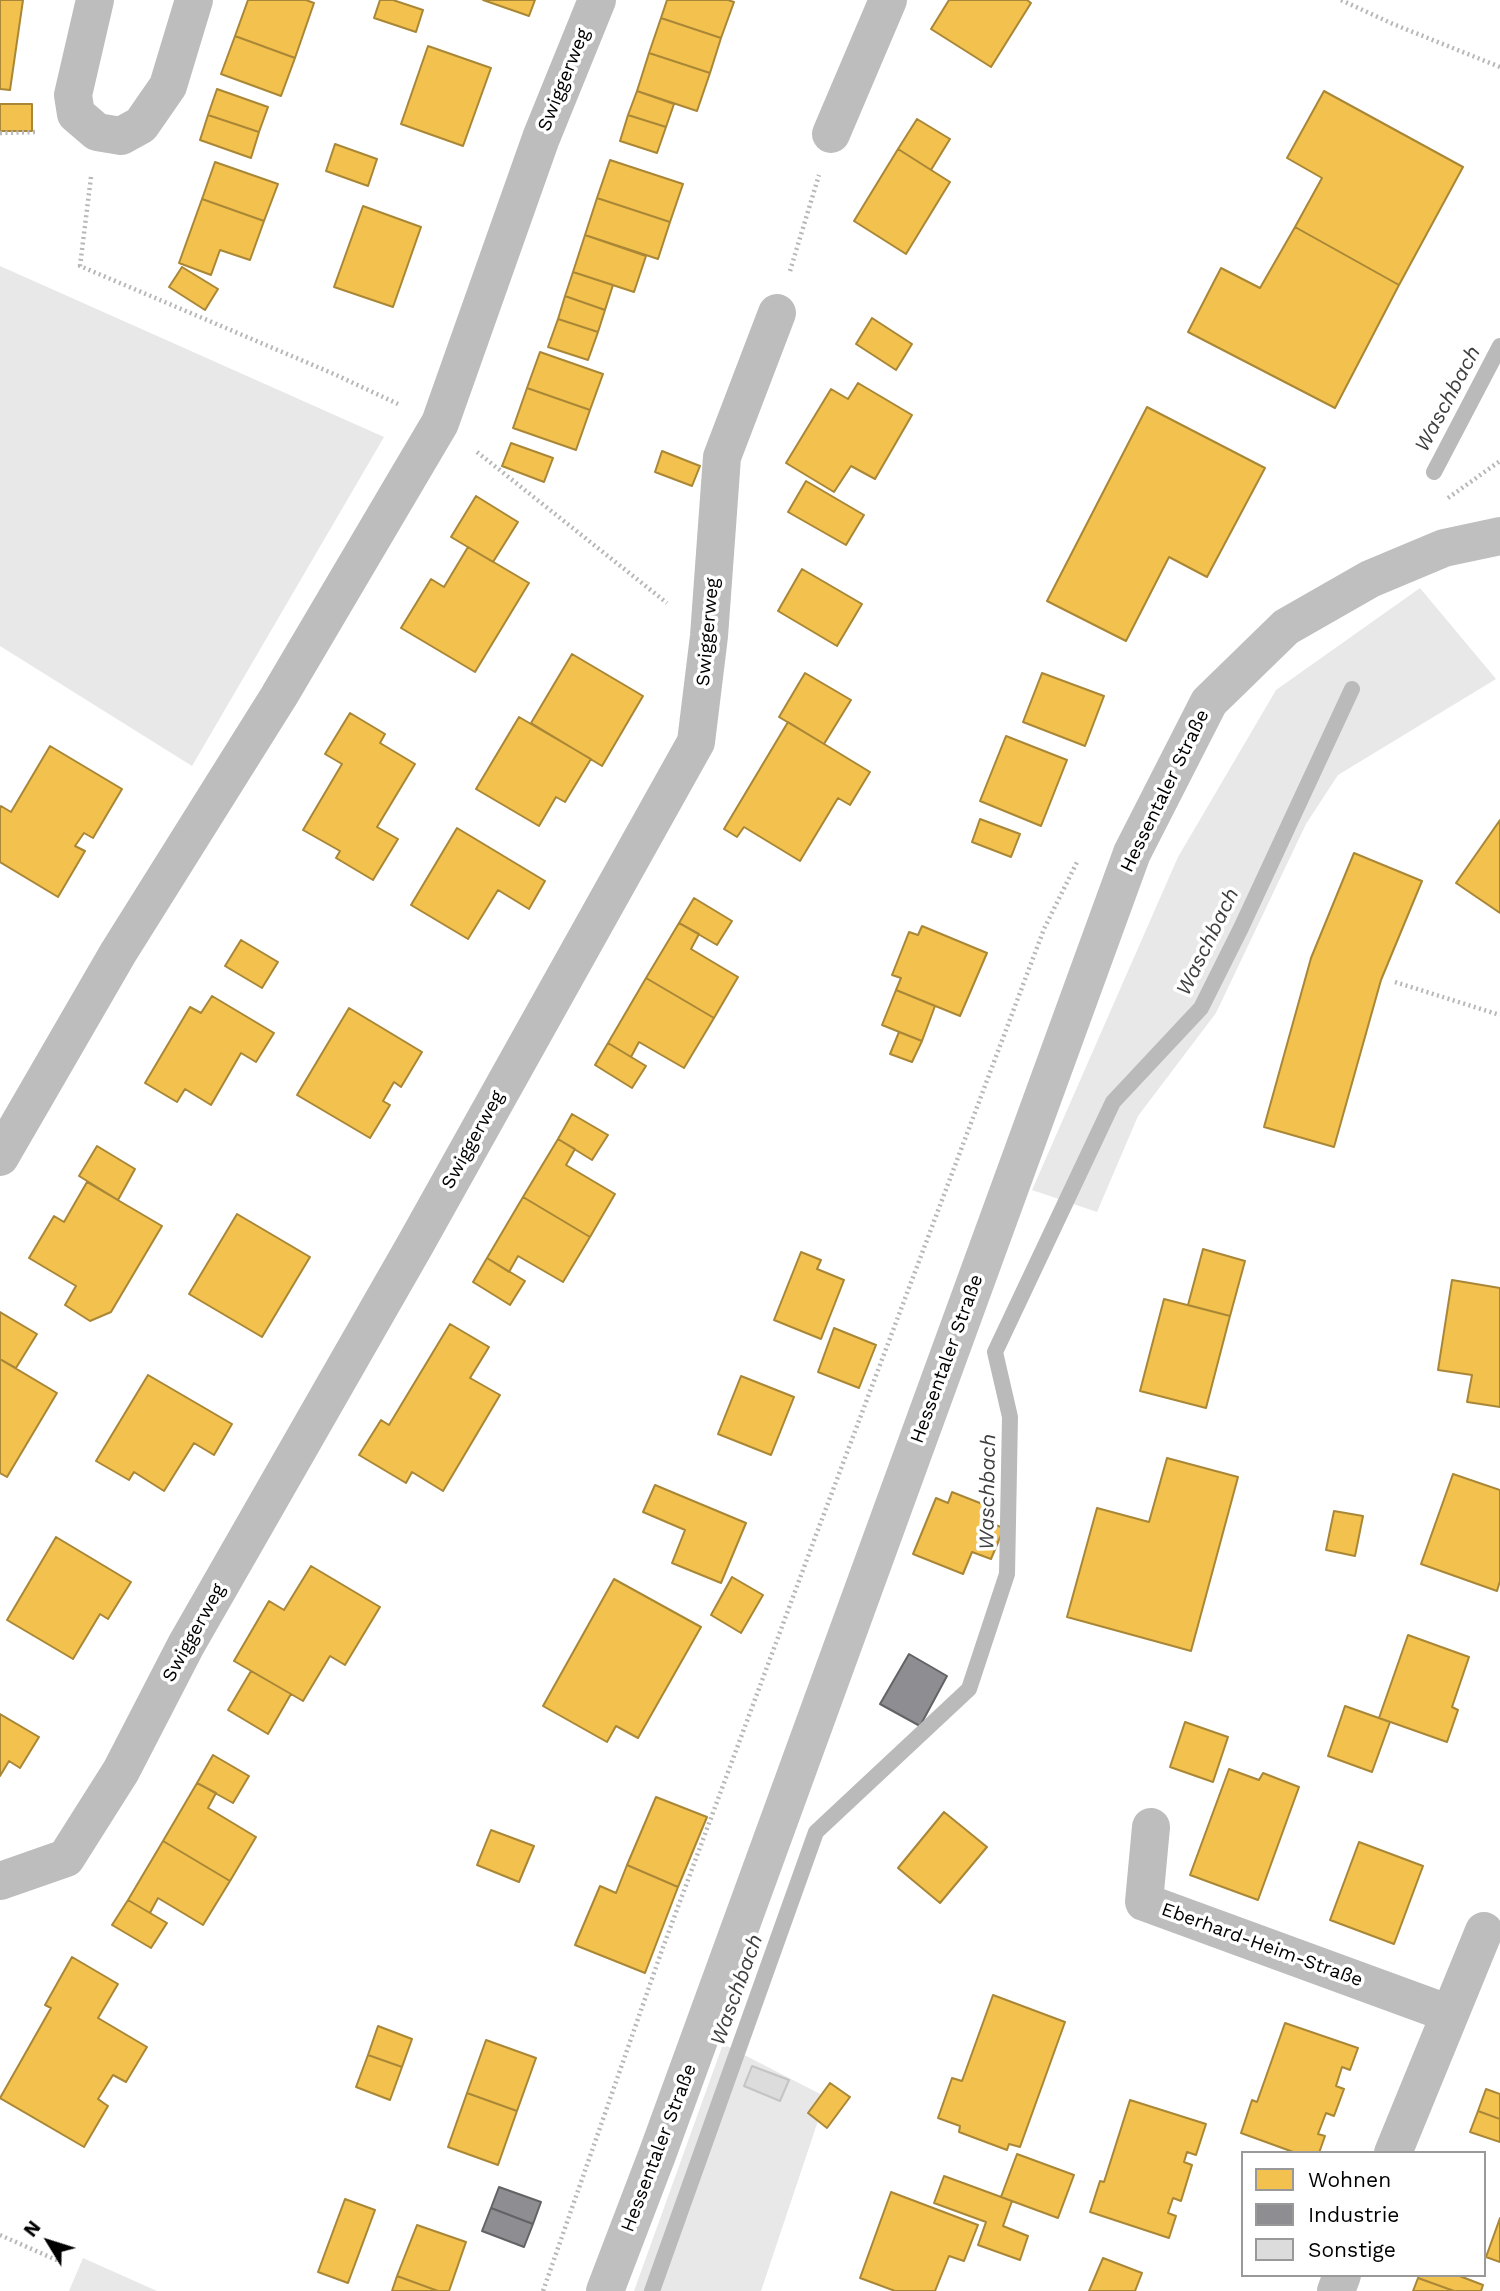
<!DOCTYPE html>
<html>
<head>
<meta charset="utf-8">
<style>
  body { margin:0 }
  #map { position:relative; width:1500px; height:2291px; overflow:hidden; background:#fff; font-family:"Work Sans",sans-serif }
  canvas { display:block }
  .legend { position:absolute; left:1241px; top:2151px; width:245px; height:126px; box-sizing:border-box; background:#fff; border:2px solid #999; margin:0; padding:9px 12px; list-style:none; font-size:21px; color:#000 }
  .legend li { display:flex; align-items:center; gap:14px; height:35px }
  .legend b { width:35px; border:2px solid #999 }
  .north { position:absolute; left:14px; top:2207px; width:70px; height:70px; -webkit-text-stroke:5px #fff; paint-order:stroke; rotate:308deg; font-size:19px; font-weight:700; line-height:28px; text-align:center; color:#000 }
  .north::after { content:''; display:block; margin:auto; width:24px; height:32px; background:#000; clip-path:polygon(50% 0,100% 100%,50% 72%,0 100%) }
</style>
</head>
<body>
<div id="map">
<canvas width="1500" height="2291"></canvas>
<ul class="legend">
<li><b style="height:19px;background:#f2c14e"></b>Wohnen</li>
<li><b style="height:19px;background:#8d8d92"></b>Industrie</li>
<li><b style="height:19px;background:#dcdcdc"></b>Sonstige</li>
</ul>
<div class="north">N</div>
</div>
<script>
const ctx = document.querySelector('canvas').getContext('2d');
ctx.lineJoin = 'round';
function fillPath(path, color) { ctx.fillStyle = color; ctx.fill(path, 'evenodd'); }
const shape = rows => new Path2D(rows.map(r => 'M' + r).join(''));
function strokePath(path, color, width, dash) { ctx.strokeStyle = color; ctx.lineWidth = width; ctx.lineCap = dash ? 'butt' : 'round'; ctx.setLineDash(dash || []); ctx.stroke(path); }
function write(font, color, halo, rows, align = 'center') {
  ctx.font = font + ' "Work Sans",sans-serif'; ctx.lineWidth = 7; ctx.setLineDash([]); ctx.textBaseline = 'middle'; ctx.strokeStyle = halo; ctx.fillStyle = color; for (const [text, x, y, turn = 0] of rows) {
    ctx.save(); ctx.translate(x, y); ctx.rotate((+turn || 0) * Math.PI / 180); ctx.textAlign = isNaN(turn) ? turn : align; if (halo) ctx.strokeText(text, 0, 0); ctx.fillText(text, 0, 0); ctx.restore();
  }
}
const green = shape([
  [0,266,384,437,192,766,0,646],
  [1420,588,1496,679,1338,775,1306,824,1216,1013,1138,1116,1097,1212,1032,1190,1178,857,1276,690],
  [723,2044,826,2097,761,2291,634,2291],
  [83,2258,157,2291,69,2291]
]);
const homes = shape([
  [0,0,23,0,10,90,0,89,0,0],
  [248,0,306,0,314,3,295,58,235,36,248,0],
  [380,0,393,0,423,10,416,32,374,18,380,0],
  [483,0,535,0,529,16,483,0],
  [667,0,728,0,734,2,721,38,661,18,667,0],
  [949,0,1027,0,1031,3,991,67,931,29,949,0],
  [661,18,721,38,710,73,649,53,661,18],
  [235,36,295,58,281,96,221,74,235,36],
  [428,46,491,68,463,146,401,124,428,46],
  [649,53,710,73,697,111,637,91,649,53],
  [217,89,268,107,259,132,208,115,217,89],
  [637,91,674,104,666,127,628,115,637,91],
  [1324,91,1463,167,1399,285,1295,227,1322,178,1287,158,1324,91],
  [0,104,32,104,32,131,0,131,0,104],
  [208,115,259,132,251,158,200,140,208,115],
  [628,115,666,127,657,153,620,141,628,115],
  [917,119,950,139,931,170,898,149,917,119],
  [335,144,377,159,368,186,326,171,335,144],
  [898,149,950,182,906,254,854,221,898,149],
  [610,160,683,184,670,222,597,198,610,160],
  [215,162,278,184,264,221,202,199,215,162],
  [597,198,670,222,658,259,585,235,597,198],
  [202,199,264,221,250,260,220,250,211,275,179,263,202,199],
  [363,206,421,227,393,307,334,287,363,206],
  [1295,227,1399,285,1335,408,1188,332,1221,268,1260,288,1295,227],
  [585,235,646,256,634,292,573,272,585,235],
  [182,267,218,289,205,310,169,287,182,267],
  [573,272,613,285,605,310,565,296,573,272],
  [565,296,605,310,598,332,558,319,565,296],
  [872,318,912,344,896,370,856,344,872,318],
  [558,319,598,332,588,360,548,347,558,319],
  [540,352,603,374,590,410,527,388,540,352],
  [858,383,912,415,875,479,851,466,834,492,786,463,831,389,848,399,858,383],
  [527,388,590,410,576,450,513,428,527,388],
  [1147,407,1265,468,1207,577,1169,557,1126,641,1047,601,1147,407],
  [511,443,553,458,544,482,502,466,511,443],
  [662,451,700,466,692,486,655,472,662,451],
  [806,481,864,515,846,545,788,512,806,481],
  [476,496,518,522,493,562,451,537,476,496],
  [468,547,529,583,475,672,401,628,431,579,444,587,468,547],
  [802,569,862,604,837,646,778,611,802,569],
  [572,654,643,696,602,766,531,723,572,654],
  [805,673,851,700,824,744,779,717,805,673],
  [1042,673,1104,696,1085,746,1023,722,1042,673],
  [350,713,385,734,380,743,415,764,377,827,398,839,373,880,336,858,340,851,303,830,342,764,325,754,350,713],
  [519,717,591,759,565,802,556,797,539,826,476,789,519,717],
  [788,722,870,772,850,805,838,798,800,861,744,827,737,837,724,829,788,722],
  [1006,736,1067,760,1041,826,980,801,1006,736],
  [50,746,122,789,93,838,84,833,75,846,85,851,58,897,0,862,0,808,1,806,11,812,50,746],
  [980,819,1020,834,1011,857,972,842,980,819],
  [1500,820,1500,913,1456,883,1500,820],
  [457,828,545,881,529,909,498,890,468,939,411,905,457,828],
  [1354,853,1422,881,1381,980,1334,1147,1264,1127,1311,958,1354,853],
  [694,898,732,921,717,945,679,923,694,898],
  [679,923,699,934,691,949,738,977,714,1018,646,978,679,923],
  [922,926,987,953,960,1016,896,990,901,978,892,975,909,932,918,935,922,926],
  [241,940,278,962,262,988,225,966,241,940],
  [646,978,714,1018,684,1068,639,1042,631,1057,608,1043,646,978],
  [896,990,935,1006,922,1041,882,1025,896,990],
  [212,996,274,1033,256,1062,241,1053,211,1105,185,1089,177,1102,145,1083,190,1007,201,1013,212,996],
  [349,1008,422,1052,401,1087,394,1082,383,1101,390,1105,370,1138,297,1095,349,1008],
  [899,1032,922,1041,912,1062,890,1054,899,1032],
  [608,1043,646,1066,632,1088,595,1065,608,1043],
  [572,1114,608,1135,592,1160,558,1139,572,1114],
  [558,1139,575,1149,566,1165,615,1194,590,1237,523,1197,558,1139],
  [97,1146,135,1169,118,1200,79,1176,97,1146],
  [87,1182,162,1226,111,1312,90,1321,65,1305,76,1286,29,1258,54,1216,64,1222,87,1182],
  [523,1197,590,1237,563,1282,518,1256,509,1272,487,1258,523,1197],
  [237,1214,310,1257,262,1337,189,1294,237,1214],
  [1203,1249,1245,1261,1230,1316,1188,1305,1203,1249],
  [801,1252,821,1260,817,1269,844,1280,821,1339,774,1320,801,1252],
  [487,1258,525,1281,510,1305,473,1282,487,1258],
  [1452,1280,1500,1288,1500,1407,1467,1402,1472,1375,1438,1370,1452,1280],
  [1164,1299,1230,1316,1206,1408,1140,1391,1164,1299],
  [0,1312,37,1334,16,1368,0,1359,0,1312],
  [450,1324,489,1347,470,1378,500,1395,443,1491,412,1472,406,1483,359,1455,381,1420,389,1425,450,1324],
  [834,1328,876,1345,859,1388,818,1372,834,1328],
  [0,1359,57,1393,7,1477,0,1473,0,1359],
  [148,1375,232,1424,214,1455,194,1443,164,1491,134,1472,129,1480,96,1461,148,1375],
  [741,1376,794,1397,771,1455,718,1434,741,1376],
  [1167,1458,1238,1477,1191,1651,1067,1617,1097,1508,1149,1522,1167,1458],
  [1453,1474,1500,1490,1500,1581,1497,1591,1421,1564,1453,1474],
  [655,1485,746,1523,721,1583,672,1563,685,1530,643,1512,655,1485],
  [952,1492,990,1507,984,1521,1004,1528,991,1559,972,1552,963,1574,913,1554,936,1498,948,1503,952,1492],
  [1334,1511,1363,1516,1355,1556,1326,1550,1334,1511],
  [56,1537,131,1582,108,1619,100,1614,73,1659,7,1620,56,1537],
  [311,1566,380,1607,345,1665,330,1656,303,1701,234,1661,269,1601,284,1610,311,1566],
  [732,1577,763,1595,741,1633,711,1615,732,1577],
  [614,1579,701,1627,638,1738,616,1726,607,1742,543,1706,614,1579],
  [1408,1635,1469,1657,1452,1707,1458,1710,1447,1742,1379,1718,1408,1635],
  [251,1671,291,1694,268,1734,228,1710,251,1671],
  [1345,1706,1390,1722,1372,1772,1328,1756,1345,1706],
  [0,1714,39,1737,20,1768,9,1761,0,1776,0,1714],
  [1185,1722,1228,1737,1213,1782,1170,1767,1185,1722],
  [213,1755,249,1776,233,1803,197,1783,213,1755],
  [1229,1769,1259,1780,1263,1773,1299,1787,1258,1900,1190,1875,1229,1769],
  [197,1783,216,1793,208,1808,256,1837,230,1881,163,1841,197,1783],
  [656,1797,707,1817,678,1887,627,1865,656,1797],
  [944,1812,987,1847,940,1903,898,1868,944,1812],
  [491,1830,534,1846,519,1882,477,1865,491,1830],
  [163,1841,230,1881,203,1925,158,1898,150,1913,128,1900,163,1841],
  [1359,1842,1423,1866,1394,1944,1330,1920,1359,1842],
  [627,1865,678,1887,645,1973,575,1945,600,1886,616,1893,627,1865],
  [128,1900,167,1923,151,1948,112,1925,128,1900],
  [72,1957,118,1984,98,2018,147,2047,126,2082,113,2075,98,2099,108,2106,84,2147,0,2098,51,2008,45,2005,72,1957],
  [993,1995,1065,2022,1020,2147,1009,2144,1007,2150,959,2132,960,2126,938,2118,952,2078,962,2081,993,1995],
  [1285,2023,1358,2048,1350,2070,1342,2067,1336,2086,1344,2089,1334,2116,1326,2113,1318,2134,1325,2136,1319,2153,1296,2153,1241,2133,1252,2100,1257,2102,1285,2023],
  [378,2026,412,2039,402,2067,368,2055,378,2026],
  [486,2040,536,2058,517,2111,467,2093,486,2040],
  [368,2055,402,2067,390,2100,356,2087,368,2055],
  [830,2083,850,2097,827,2128,808,2113,830,2083],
  [1486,2089,1500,2094,1500,2119,1478,2111,1486,2089],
  [467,2093,517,2111,498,2165,448,2147,467,2093],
  [1130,2100,1206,2124,1196,2155,1187,2152,1184,2162,1192,2165,1181,2201,1173,2198,1168,2213,1176,2216,1169,2238,1090,2212,1100,2181,1104,2182,1130,2100],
  [1478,2111,1500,2119,1500,2142,1470,2132,1478,2111],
  [1017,2154,1074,2175,1058,2218,1001,2197,1017,2154],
  [944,2176,1012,2201,1003,2226,1028,2236,1020,2260,978,2245,986,2222,934,2203,944,2176],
  [891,2192,978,2225,964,2261,949,2256,935,2291,895,2291,860,2278,891,2192],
  [345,2199,375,2210,348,2283,318,2272,345,2199],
  [1500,2218,1500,2262,1486,2257,1500,2218],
  [417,2225,466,2242,449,2291,438,2291,397,2276,417,2225],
  [1103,2258,1142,2273,1135,2291,1089,2291,1103,2258],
  [1419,2275,1457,2275,1483,2285,1481,2291,1454,2291,1418,2278,1419,2275],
  [397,2276,438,2291,392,2291,397,2276],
  [1418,2278,1454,2291,1413,2291,1418,2278]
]);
const industry = shape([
  [909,1654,947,1676,920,1726,880,1704,909,1654],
  [499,2187,541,2202,533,2224,491,2208,499,2187],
  [491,2208,533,2224,524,2247,482,2231,491,2208]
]);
const stream = shape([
  [1434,472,1500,346],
  [652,2291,816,1832,969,1689,1007,1574,1010,1417,995,1352,1113,1102,1201,1008,1241,928,1352,689]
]);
const building = shape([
  [752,2066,789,2080,780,2101,744,2086,752,2066]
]);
const path = shape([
  [1341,0,1393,24,1500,67],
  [0,133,36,132],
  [91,177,80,266,334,374,398,404],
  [790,271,819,175],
  [477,452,667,603],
  [1448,498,1500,461],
  [1395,982,1500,1015],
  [0,2235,61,2262],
  [543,2291,662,1950,816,1535,1044,929,1078,860]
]);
const street = shape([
  [95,0,73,95,76,114,97,132,121,136,141,125,168,86,194,0],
  [831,134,888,0],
  [0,1157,118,953,279,696,440,423,541,138,597,0],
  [1151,1827,1144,1902,1450,2014],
  [0,1881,66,1858,121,1771,186,1645,415,1245,696,742,709,636,722,457,777,313],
  [1393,2153,1484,1931],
  [1336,2291,1342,2275]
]);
const secondary = shape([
  [605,2291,657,2155,1132,853,1209,702,1286,627,1370,579,1444,548,1500,536]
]);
const streetNames = [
  ["Swiggerweg",564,80,-68],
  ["Swiggerweg",708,632,-85],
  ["Hessentaler Straße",1165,791,-64],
  ["Swiggerweg",473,1140,-61],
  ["Hessentaler Straße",947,1359,-70],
  ["Swiggerweg",194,1633,-61],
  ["Eberhard-Heim-Straße",1262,1945,20],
  ["Hessentaler Straße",659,2148,-69]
];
const waterNames = [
  ["Waschbach",1448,399,-62],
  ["Waschbach",1208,942,-64],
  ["Waschbach",988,1492,-89],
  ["Waschbach",737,1990,-70]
];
fillPath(green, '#e8e8e8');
fillPath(homes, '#f2c14e');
strokePath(homes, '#a98737', 2);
fillPath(industry, '#8d8d92');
strokePath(industry, '#636366', 2);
strokePath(stream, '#bababa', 16);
fillPath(building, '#dcdcdc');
strokePath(building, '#c4c4c4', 2);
strokePath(path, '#b8b8b8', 4.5, [2, 3.5]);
strokePath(street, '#bdbdbd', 38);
strokePath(secondary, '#bfbfbf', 38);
write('19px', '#000', '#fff', streetNames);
write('italic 21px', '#3e3e3e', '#fff', waterNames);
</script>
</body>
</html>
